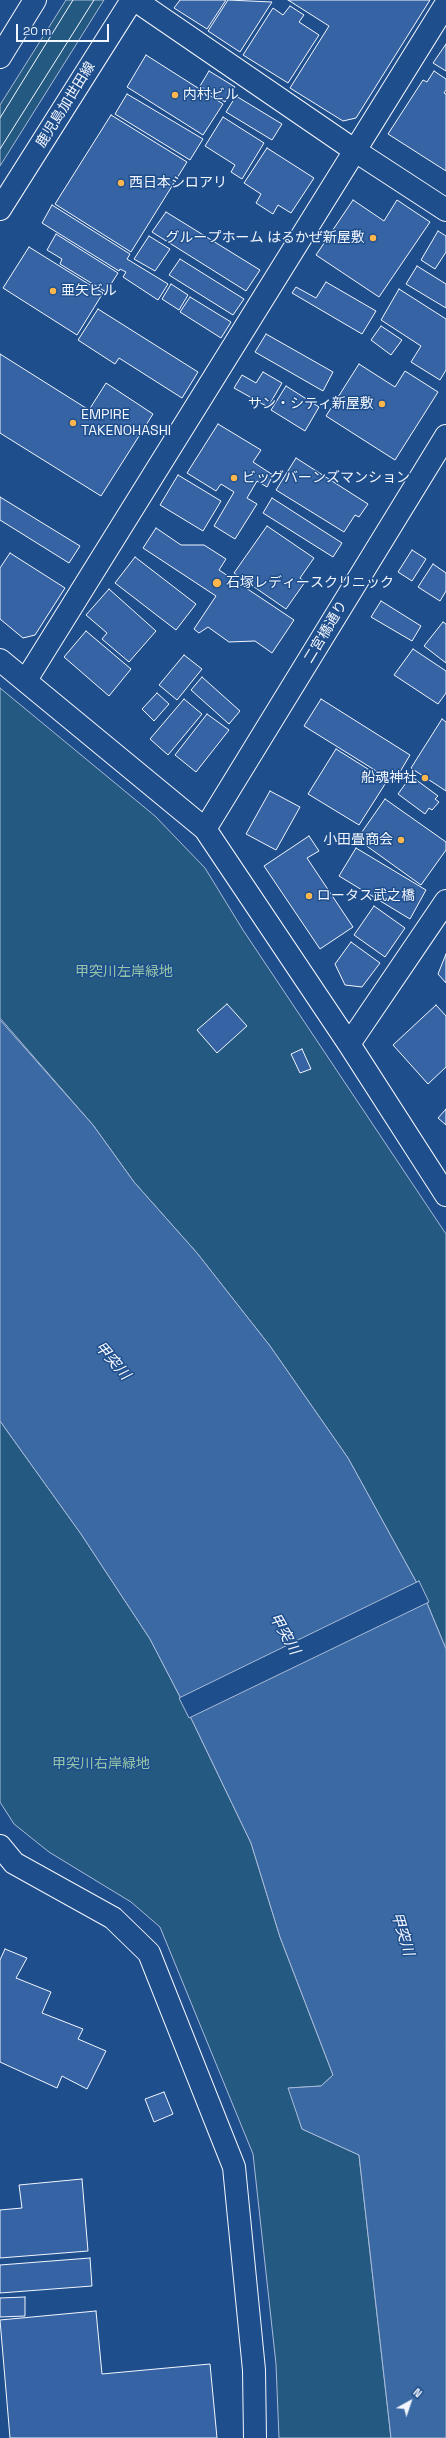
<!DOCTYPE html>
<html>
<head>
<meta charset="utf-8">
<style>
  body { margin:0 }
  #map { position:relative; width:446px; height:2438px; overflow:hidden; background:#1f4e8c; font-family:"Space Grotesk",sans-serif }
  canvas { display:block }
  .north { position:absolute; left:390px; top:2382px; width:40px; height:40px; -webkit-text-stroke:3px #1f4e8c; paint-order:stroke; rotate:40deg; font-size:11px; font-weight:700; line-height:16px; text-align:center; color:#f2f6ff }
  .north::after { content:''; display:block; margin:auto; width:14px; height:18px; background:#f2f6ff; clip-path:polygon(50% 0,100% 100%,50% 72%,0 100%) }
  .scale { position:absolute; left:16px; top:24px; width:93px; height:18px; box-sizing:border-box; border:2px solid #f2f6ff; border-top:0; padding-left:5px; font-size:12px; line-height:14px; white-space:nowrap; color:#f2f6ff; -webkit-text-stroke:3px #1f4e8c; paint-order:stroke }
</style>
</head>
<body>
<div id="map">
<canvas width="446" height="2438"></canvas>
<div class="north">N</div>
<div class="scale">20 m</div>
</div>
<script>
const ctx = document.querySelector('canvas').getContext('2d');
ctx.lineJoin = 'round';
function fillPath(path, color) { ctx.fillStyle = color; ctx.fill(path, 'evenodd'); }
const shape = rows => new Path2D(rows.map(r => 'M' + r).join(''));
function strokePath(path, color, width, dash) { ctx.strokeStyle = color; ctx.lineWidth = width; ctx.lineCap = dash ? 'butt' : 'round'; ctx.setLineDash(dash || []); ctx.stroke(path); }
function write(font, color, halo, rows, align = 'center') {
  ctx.font = font + ' "Space Grotesk","Noto Sans JP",sans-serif'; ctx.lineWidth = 3; ctx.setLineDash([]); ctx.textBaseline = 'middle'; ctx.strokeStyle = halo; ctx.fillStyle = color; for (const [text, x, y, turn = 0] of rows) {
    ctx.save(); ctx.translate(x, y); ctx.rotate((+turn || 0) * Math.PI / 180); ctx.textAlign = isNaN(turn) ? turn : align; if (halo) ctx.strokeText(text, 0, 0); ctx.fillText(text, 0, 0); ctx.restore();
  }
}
const green = shape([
  [66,0,104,0,0,166,0,105,66,0],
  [0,688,155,816,205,868,243,930,446,1234,446,1649,424,1596,348,1458,270,1346,197,1253,134,1182,93,1125,0,1018,0,688],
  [0,1421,81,1534,150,1639,190,1716,251,1843,280,1937,333,2075,321,2086,289,2088,302,2129,359,2155,391,2438,279,2438,276,2364,253,2154,160,1927,131,1902,49,1852,14,1824,0,1802,0,1421]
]);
const water = shape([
  [0,1020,93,1125,134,1182,197,1253,270,1346,348,1458,424,1596,446,1649,446,2438,391,2438,359,2155,302,2129,288,2088,321,2086,333,2075,280,1937,251,1843,190,1716,150,1639,81,1534,0,1421,0,1020]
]);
const pier = shape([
  [419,1581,429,1602,189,1718,179,1698,419,1581]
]);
const building = shape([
  [180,0,226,0,207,29,174,8,180,0],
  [228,0,272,2,240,52,208,31,228,0],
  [288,0,430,0,356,118,343,121,290,88,329,26,288,0],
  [290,6,304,15,299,22,319,35,288,83,243,55,273,8,283,15,290,6],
  [446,44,446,71,433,63,446,44],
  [146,55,223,104,203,135,127,87,146,55],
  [209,71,235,87,225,102,200,86,209,71],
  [434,71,446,79,446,90,444,93,446,94,446,171,388,134,423,80,427,82,434,71],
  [127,94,203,139,190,160,115,114,127,94],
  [236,96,282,124,272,140,226,112,236,96],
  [111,115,187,162,131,252,55,204,111,115],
  [223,117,264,143,242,179,231,172,235,165,205,146,223,117],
  [267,148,314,178,291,213,278,205,273,214,256,203,261,194,244,183,267,148],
  [353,200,384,221,397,200,430,222,379,297,316,255,353,200],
  [52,205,130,254,127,259,168,284,158,300,123,277,126,272,120,269,119,271,42,223,52,205],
  [166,212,260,270,246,291,152,232,166,212],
  [438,231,446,236,446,252,435,269,421,260,438,231],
  [56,234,118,273,106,292,60,264,62,259,47,250,56,234],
  [149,236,170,249,155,271,134,259,149,236],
  [29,247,103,293,77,335,3,288,29,247],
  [180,259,244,299,233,315,169,275,180,259],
  [417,266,446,284,446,308,406,284,417,266],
  [326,282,376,311,362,334,292,293,296,287,316,298,326,282],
  [171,284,188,295,179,310,162,299,171,284],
  [399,289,446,319,446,370,440,380,411,362,421,346,381,320,399,289],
  [190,297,231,322,221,338,180,312,190,297],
  [98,309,198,372,182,398,119,358,115,364,78,340,98,309],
  [381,326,402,340,391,355,371,340,381,326],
  [266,334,333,372,323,391,255,352,266,334],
  [0,354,89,410,106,383,153,414,101,496,0,433,0,354],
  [359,364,395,387,405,371,438,392,395,460,326,416,359,364],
  [263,372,282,383,268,407,234,388,242,375,256,383,263,372],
  [286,386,319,407,305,431,271,410,286,386],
  [218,424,261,450,253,462,273,475,267,487,257,481,247,498,257,504,235,539,214,526,234,492,221,484,216,491,187,473,218,424],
  [296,458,368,504,359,517,355,515,344,532,276,490,296,458],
  [178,475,221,501,203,531,160,505,178,475],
  [0,497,80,546,69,563,0,520,0,497],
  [272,498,342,543,333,557,263,513,272,498],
  [267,526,314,558,300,578,305,582,286,609,234,573,267,526],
  [156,528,181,545,204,545,226,559,219,570,294,620,272,653,255,641,229,642,208,627,199,633,194,629,216,596,143,548,156,528],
  [412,550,426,559,412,581,398,572,412,550],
  [10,553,65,588,35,635,23,638,0,619,0,568,10,553],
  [135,557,196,604,176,630,115,583,135,557],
  [433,564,446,573,446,591,440,601,418,587,433,564],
  [109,589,156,631,129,662,102,639,107,633,86,615,109,589],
  [381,601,421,626,412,641,371,617,381,601],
  [443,622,446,624,446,663,424,646,443,622],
  [86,631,131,669,109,696,64,657,86,631],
  [413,649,446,671,446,693,438,704,394,675,413,649],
  [184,655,202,669,177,700,159,685,184,655],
  [202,677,240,711,229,724,191,690,202,677],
  [157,693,169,704,154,721,142,709,157,693],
  [184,699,202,714,168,755,150,739,184,699],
  [321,699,410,755,394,782,304,726,321,699],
  [207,714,229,730,196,772,175,755,207,714],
  [442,719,446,722,446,791,411,768,442,719],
  [336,749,387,781,359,825,308,794,336,749],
  [411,776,438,796,435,799,439,802,432,810,429,808,425,814,398,794,411,776],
  [270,791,300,807,276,850,246,834,270,791],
  [385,799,446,842,446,850,421,885,357,839,385,799],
  [309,836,319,851,307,858,353,927,320,949,264,866,309,836],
  [356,848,426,890,410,919,339,876,356,848],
  [374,906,405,928,385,957,354,935,374,906],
  [351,942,380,963,362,987,345,985,335,964,351,942],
  [446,954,446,983,438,974,446,954],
  [227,1004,247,1026,217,1053,197,1030,227,1004],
  [436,1005,446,1016,446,1067,428,1084,393,1045,436,1005],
  [302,1049,311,1069,300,1073,291,1054,302,1049],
  [446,1109,446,1125,438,1118,446,1109],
  [5,1949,27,1958,16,1978,51,1992,42,2013,83,2029,78,2039,106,2051,87,2089,62,2076,57,2088,0,2062,0,1960,5,1949],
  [164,2092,173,2114,154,2122,145,2099,164,2092],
  [82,2179,88,2251,0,2258,0,2210,22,2208,19,2185,82,2179],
  [90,2258,92,2286,0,2293,0,2265,90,2258],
  [25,2297,25,2316,0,2317,0,2298,25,2297],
  [96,2311,102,2374,210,2364,217,2438,10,2438,0,2320,96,2311]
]);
const minor = shape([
  [135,0,354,150,446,210],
  [0,660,205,829,349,1044,446,1195],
  [26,680,446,4],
  [205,829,446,436],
  [349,1044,446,901],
  [0,1846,14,1863,113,1918,149,1953,234,2167,254,2370,255,2438]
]);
const major = shape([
  [0,57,35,0],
  [0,209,132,0]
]);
const tram = shape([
  [0,118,73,0],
  [0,149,94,0]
]);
const markers = [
  [175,95,4,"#ffb74d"],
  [121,183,4,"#ffb74d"],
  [373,238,4,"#ffb74d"],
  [53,291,4,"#ffb74d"],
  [382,404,4,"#ffb74d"],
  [73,423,4,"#ffb74d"],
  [234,478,4,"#ffb74d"],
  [217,583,5,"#ffb74d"],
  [425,778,4,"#ffb74d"],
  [401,840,4,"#ffb74d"],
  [309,896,4,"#ffb74d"]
];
const poiNames = [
  ["内村ビル",183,95],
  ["西日本シロアリ",129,183],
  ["グループホーム はるかぜ新屋敷",365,238,"right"],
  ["亜矢ビル",61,291],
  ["サン・シティ新屋敷",374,404,"right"],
  ["EMPIRE",81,415],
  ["TAKENOHASHI",81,431],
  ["ビッグバーンズマンション",242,478],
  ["石塚レディースクリニック",226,583],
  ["船魂神社",417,778,"right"],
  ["小田畳商会",393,840,"right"],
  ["ロータス武之橋",317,896]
];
const streetNames = [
  ["鹿児島加世田線",66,105,-58],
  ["二宮橋通り",326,632,-59]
];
const parkNames = [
  ["甲突川左岸緑地",124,972],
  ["甲突川右岸緑地",101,1764]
];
const waterNames = [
  ["甲突川",112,1361,49],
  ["甲突川",284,1634,60],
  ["甲突川",402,1934,73]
];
fillPath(green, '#245a82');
strokePath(green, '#a8bbd7', 1);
fillPath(water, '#3b69a3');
strokePath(water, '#a8bbd7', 1);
fillPath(pier, '#1f4e8c');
strokePath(pier, '#a8bbd7', 1);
fillPath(building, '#3563a3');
strokePath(building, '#f2f6ff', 1);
strokePath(minor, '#f2f6ff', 24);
strokePath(major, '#f2f6ff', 24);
strokePath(minor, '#1f4e8c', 22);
strokePath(major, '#1f4e8c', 22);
strokePath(tram, '#f2f6ff', 1);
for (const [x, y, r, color] of markers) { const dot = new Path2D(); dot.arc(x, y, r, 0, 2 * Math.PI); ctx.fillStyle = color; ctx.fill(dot); strokePath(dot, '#1f4e8c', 1.5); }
write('14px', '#f2f6ff', '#1f4e8c', poiNames, 'left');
write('14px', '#f2f6ff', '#1f4e8c', streetNames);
write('14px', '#97c8a6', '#1f4e8c', parkNames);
write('italic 15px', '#f2f6ff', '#1f4e8c', waterNames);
</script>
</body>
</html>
